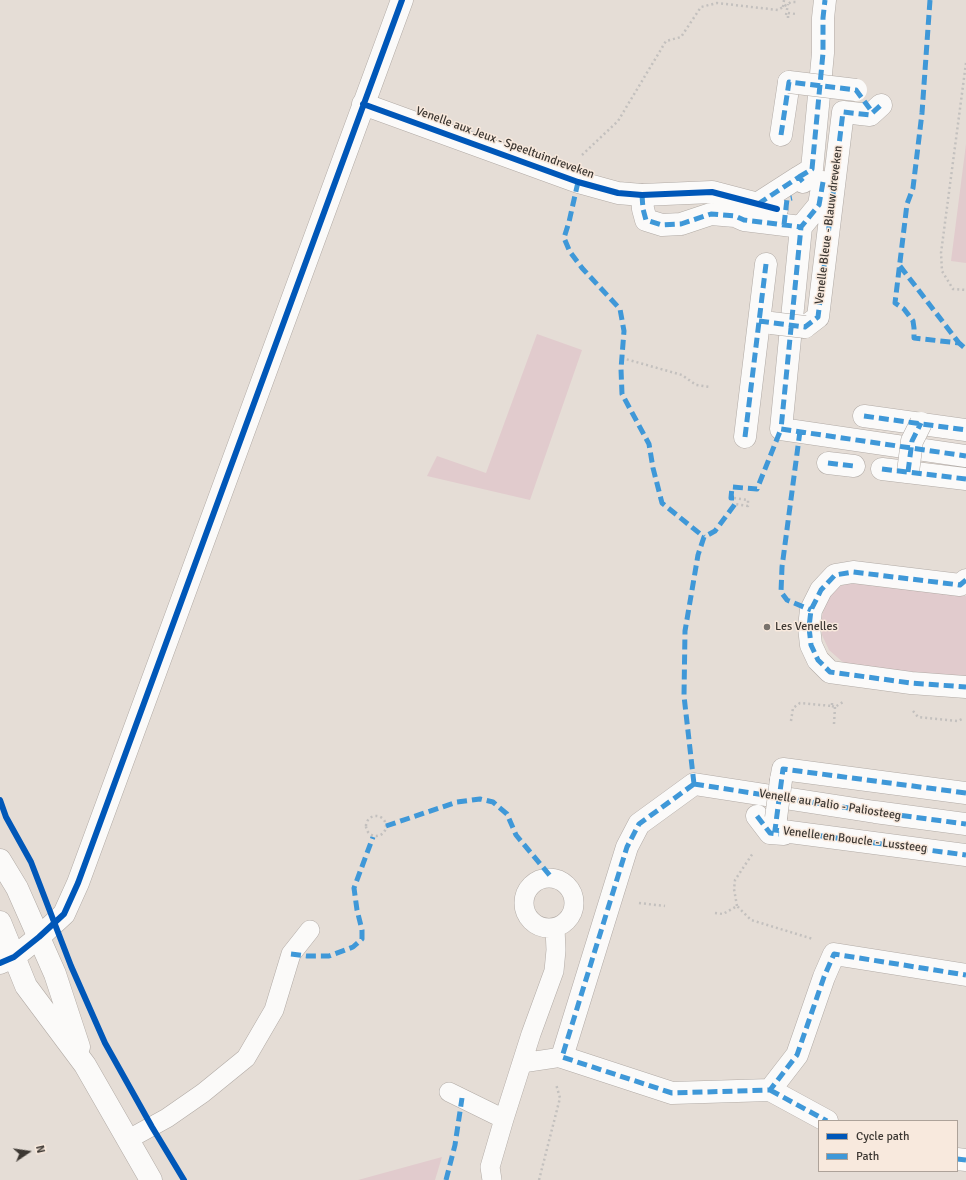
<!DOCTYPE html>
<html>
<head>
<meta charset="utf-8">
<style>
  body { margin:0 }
  #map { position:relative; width:966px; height:1180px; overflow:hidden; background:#e5ddd6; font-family:Signika,sans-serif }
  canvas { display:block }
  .legend { position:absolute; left:818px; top:1120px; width:140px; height:52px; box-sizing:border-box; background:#f8e9dd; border:1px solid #ada299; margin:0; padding:5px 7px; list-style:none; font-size:12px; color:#3d3833 }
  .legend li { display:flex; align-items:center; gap:8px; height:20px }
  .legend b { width:20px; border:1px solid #ada299 }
  .north { position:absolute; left:8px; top:1132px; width:40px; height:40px; -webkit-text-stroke:3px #f8e9dd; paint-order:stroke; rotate:77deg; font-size:11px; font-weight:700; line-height:16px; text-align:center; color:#3d3833 }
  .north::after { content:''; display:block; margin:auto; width:14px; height:18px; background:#3d3833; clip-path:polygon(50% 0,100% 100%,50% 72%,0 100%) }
</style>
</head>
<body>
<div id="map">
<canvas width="966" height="1180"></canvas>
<ul class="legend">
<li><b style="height:5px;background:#0057b8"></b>Cycle path</li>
<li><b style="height:5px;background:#3f98d8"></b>Path</li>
</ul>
<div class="north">N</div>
</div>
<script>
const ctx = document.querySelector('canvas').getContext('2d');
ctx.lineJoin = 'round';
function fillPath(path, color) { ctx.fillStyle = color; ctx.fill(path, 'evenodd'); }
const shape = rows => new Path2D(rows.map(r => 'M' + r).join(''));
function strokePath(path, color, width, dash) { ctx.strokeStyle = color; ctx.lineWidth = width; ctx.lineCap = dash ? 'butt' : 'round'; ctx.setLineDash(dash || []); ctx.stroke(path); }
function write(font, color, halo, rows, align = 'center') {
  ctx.font = font + ' Signika,sans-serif'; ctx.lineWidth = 3; ctx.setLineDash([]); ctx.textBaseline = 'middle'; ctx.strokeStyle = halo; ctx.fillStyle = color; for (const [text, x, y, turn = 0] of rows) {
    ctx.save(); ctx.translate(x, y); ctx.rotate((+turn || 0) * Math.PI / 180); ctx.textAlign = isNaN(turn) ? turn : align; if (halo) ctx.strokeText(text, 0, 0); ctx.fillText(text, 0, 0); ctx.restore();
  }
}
const green = shape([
  [966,144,966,263,951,261],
  [537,334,582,350,530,500,427,476,437,456,486,473],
  [861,581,966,596,966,679,846,665,829,650,822,635,822,616,825,605,831,594,837,588,849,582],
  [442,1157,435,1180,358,1180]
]);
const path = shape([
  [783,7,784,0],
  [786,15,788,4],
  [788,18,788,13,796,14],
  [966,63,941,253,942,271,953,289,966,290],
  [582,155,618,121,666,41,681,37,701,7,717,3,778,10,791,2,798,2],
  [622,358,682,375,696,385,710,387],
  [734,498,748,500,748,506,735,504],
  [832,706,835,707,843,702],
  [913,711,918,717,958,721,964,718],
  [791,721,793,708,800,703,832,706,832,700],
  [834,724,835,707],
  '366 826a10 10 0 1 1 20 0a10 10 0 1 1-20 0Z',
  [639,903,665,906],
  [737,906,734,889,735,880,753,853],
  [715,913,723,914,737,906,751,920,813,939],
  [539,1180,560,1098,556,1084]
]);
const service = shape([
  '524 903a25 25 0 1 1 50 0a25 25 0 1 1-50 0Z',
  [522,1063,562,1057],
  [449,1092,504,1119],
  [127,1140,167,1118,203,1093,246,1058,274,1010,291,954,310,930],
  [492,1180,490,1167,504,1119,531,1034,554,971,556,950,555,928]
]);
const pedestrian = shape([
  [781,135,789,82],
  [799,177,812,169,823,53,823,18,825,0],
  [823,182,819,205,801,227,781,429,966,456],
  [642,195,643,209,646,220,662,225,681,224,711,214,735,216,744,220,801,227],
  [757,204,799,177,803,182],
  [805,327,818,317,843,112,870,115,881,105],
  [864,416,966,430],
  [745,437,766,264],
  [828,463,854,466],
  [882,469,966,479],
  [966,580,960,585,853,572,835,575,821,590,811,610,809,627,811,645,818,660,830,672,911,683,966,687],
  [781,780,783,769,966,793],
  [757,816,770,833,784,834],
  [776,818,775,830,966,855],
  [966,824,875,812,694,784,639,824,627,847,562,1057,672,1093,770,1090,797,1055,824,977,834,954,966,975],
  [770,1090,827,1121],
  [957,1159,966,1160]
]);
const minor = shape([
  [363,104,578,182,618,193,642,195,712,192,777,209],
  [0,963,14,957,39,937,64,914,78,883,402,0]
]);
const tertiary = shape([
  [0,860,17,888,55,974,79,1047],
  [0,922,26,986,85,1065,151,1180]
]);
const pedestrianBridge = shape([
  [789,82,856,90],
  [771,323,805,327],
  [908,472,912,441,921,423],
  [776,818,781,780]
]);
const quiet = shape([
  [930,0,922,113,913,188,907,204,895,303,904,309,913,321,914,328,914,338,959,343,966,349],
  [781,135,789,82,856,90,870,109],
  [799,177,812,169,823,53,823,18,825,0],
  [578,182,569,222,564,238,570,252,582,268,620,309,624,331,621,369,622,394,649,444,653,468,662,503,704,537],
  [823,182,819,205,801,227,781,429,966,456],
  [642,195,643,209,646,220,662,225,681,224,711,214,735,216,744,220,801,227],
  [758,204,799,177,803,182],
  [784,225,787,199,792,198],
  [900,266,959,343],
  [759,321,805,327,818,317,843,112,870,115,881,105],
  [864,416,966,430],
  [800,431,782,567,781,592,787,600,811,610],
  [745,437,766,264],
  [828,463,854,466],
  [882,469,966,479],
  [908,472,912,441,921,423],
  [734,498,731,498,732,487,757,489,781,429],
  [966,580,960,585,853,572,835,575,821,590,811,610,809,627,811,645,818,660,830,672,911,683,966,687],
  [694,784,639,824,627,847,562,1057,672,1093,770,1090,797,1055,824,977,834,954,966,975],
  [694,784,684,696,685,631,698,555,704,537,715,531,735,504],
  [694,784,875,812,966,824],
  [966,793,783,769,775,830,966,855],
  [757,816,770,833,779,834],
  [386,826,457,802,480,799,493,802,507,814,516,835,552,878],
  [291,954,307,956,329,956,353,947,362,939,362,930,357,910,354,888,373,837],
  [770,1090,827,1121],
  [957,1159,966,1160],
  [446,1180,455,1145,462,1098]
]);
const cycleway = shape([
  [363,104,578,182,618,193,642,195,712,192,777,209],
  [0,800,6,817,31,862,71,966,105,1043,152,1127,184,1180],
  [0,963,14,957,39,937,64,914,78,883,402,0]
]);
const markers = [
  [767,627,4,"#78726c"]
];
const streetNames = [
  ["Venelle aux Jeux - Speeltuindreveken",505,143,20],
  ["Venelle Bleue - Blauw dreveken",829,225,-83],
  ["Venelle au Palio - Paliosteeg",830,805,9],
  ["Venelle en Boucle - Lussteeg",855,840,7]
];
const poiNames = [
  ["Les Venelles",775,627]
];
fillPath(green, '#e1cbcd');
strokePath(service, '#b1aaa5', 20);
strokePath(pedestrian, '#b1aaa5', 23);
strokePath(minor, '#b1aaa5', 23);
strokePath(tertiary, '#b1aaa5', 23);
strokePath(path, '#c3c0be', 2.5, [2, 3]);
strokePath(service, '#fbfaf9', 19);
strokePath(pedestrian, '#fbfaf9', 22);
strokePath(minor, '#fbfaf9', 22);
strokePath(tertiary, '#fbfaf9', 22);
strokePath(pedestrianBridge, '#b1aaa5', 23, []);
strokePath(pedestrianBridge, '#fbfaf9', 22);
strokePath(quiet, '#3f98d8', 5, [10, 5]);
strokePath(cycleway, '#0057b8', 6);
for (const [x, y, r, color] of markers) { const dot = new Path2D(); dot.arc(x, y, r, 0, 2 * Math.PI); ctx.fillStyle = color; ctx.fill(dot); strokePath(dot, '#f8e9dd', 1.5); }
write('12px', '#3d3833', '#f8e9dd', streetNames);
write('12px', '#3d3833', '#f8e9dd', poiNames, 'left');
</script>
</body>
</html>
